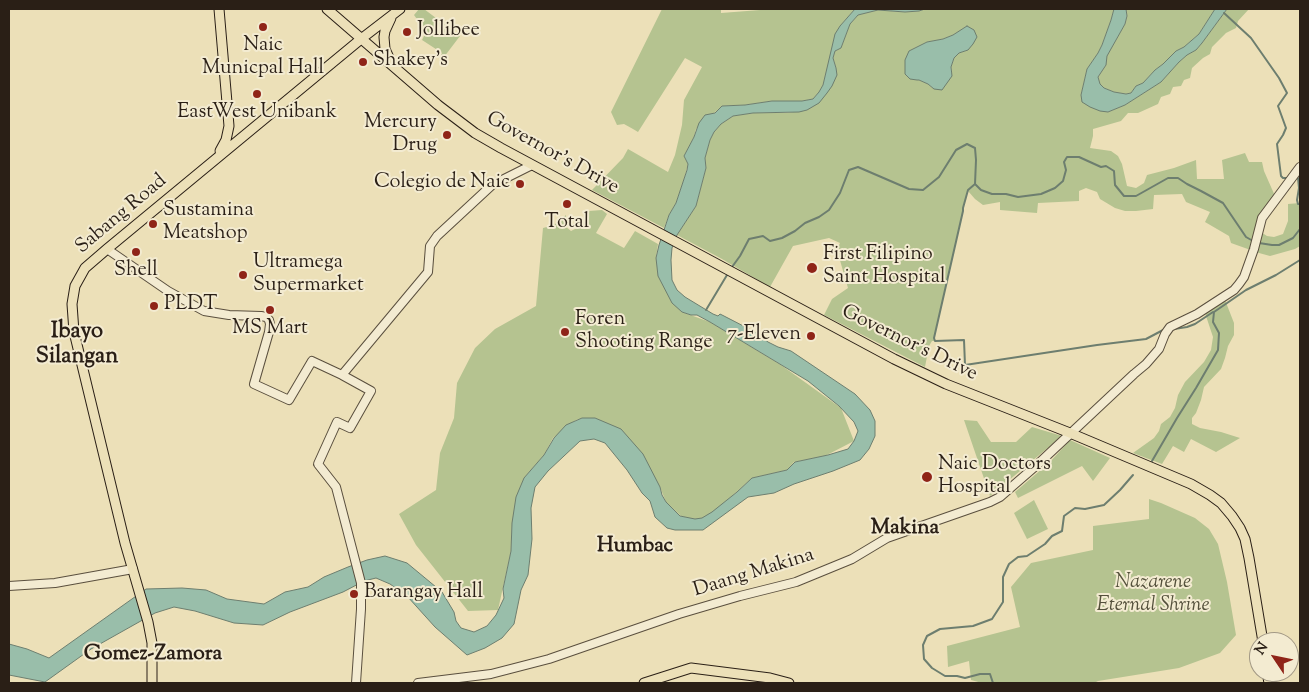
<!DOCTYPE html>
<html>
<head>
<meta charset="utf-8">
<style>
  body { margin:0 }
  #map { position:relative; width:1309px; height:692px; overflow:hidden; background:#ece0b8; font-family:"Sorts Mill Goudy",serif }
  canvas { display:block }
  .frame { position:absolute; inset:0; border:10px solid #2a1f16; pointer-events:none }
  .north { position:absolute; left:1249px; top:632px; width:50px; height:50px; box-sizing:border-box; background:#f3ebd1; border:1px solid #a39986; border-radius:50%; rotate:304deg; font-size:14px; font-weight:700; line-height:20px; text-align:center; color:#2a1f16 }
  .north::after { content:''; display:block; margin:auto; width:18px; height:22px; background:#8f2418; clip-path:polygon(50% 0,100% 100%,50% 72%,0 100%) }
</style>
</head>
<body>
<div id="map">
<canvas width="1309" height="692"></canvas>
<div class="frame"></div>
<div class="north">N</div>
</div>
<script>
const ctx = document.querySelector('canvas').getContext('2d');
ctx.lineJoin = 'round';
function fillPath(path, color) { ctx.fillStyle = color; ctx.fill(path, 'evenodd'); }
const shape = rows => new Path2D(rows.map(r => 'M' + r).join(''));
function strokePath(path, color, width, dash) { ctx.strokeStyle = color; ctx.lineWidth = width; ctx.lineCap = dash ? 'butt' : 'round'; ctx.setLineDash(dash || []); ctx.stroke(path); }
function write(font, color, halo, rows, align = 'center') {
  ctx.font = font + ' "Sorts Mill Goudy",serif'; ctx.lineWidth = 4; ctx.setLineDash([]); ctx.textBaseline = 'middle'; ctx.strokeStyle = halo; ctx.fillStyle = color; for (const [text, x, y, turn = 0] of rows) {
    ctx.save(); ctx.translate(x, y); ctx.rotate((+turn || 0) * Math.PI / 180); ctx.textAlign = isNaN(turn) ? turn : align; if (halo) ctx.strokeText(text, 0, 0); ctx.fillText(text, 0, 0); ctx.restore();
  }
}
const green = shape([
  [419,9,424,9,460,36,444,57,441,55,442,53,422,40,426,32,414,15],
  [662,9,721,9,721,13,773,9,855,9,840,26,823,85,819,92,813,99,802,101,772,101,745,105,722,106,696,129,694,137,684,156,688,164,684,180,676,203,669,215,664,228,592,190,623,158,628,149,668,172,675,155,682,125,684,100,702,67,685,58,638,132,633,129,624,124,617,125,611,112],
  [925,9,1114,9,1111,20,1102,45,1098,53,1087,69,1081,95,1108,112,1125,105,1161,82,1179,62,1187,55,1196,50,1202,43,1227,9,1249,9,1238,21,1236,28,1226,33,1212,47,1210,54,1203,58,1192,68,1190,78,1184,80,1181,86,1173,87,1170,94,1161,97,1158,104,1138,113,1128,113,1121,121,1093,129,1093,136,1090,148,1111,151,1118,156,1122,164,1127,186,1136,188,1144,183,1147,175,1174,168,1196,160,1197,179,1224,179,1222,160,1245,153,1249,162,1262,162,1264,171,1275,196,1256,229,1267,236,1274,237,1283,234,1288,221,1288,204,1300,203,1300,246,1295,249,1270,256,1259,253,1231,243,1229,236,1205,222,1210,212,1186,202,1182,194,1154,195,1153,209,1136,211,1125,211,1115,208,1100,199,1097,192,1086,188,1079,191,1079,201,1038,203,1037,213,1000,210,1000,202,983,205,975,199,968,191,963,208,963,211,934,338,935,341,932,341,929,346,925,367,824,315,832,299,848,288,837,250,840,243,829,238,793,246,770,287,722,259,677,235,696,206,706,168,705,158,710,140,714,132,721,124,733,116,753,113,786,113,807,110,836,68,833,58,835,51,841,48,850,24,858,15,878,10,905,12,919,11],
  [967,27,968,50,959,53,954,58,951,67,952,72,934,89,928,84,919,80,909,51,927,42,943,39,953,35],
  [1126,9,1215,9,1199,34,1184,47,1176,51,1163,64,1155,70,1143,83,1136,86,1131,93,1126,94,1114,92,1104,88,1100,84,1098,77,1106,65,1106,56,1125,24,1127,16],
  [602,210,607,214,596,233,624,248,635,231,658,244,656,258,682,312,710,322,781,365,841,408,854,441,825,456,794,462,787,470,752,478,702,523,681,516,666,502,660,487,595,418,583,418,576,420,553,438,544,455,525,477,512,526,511,551,498,610,468,611,416,545,399,514,436,490,440,453,454,418,457,383,475,348,495,329,536,306,543,228,554,225,566,215,566,227,571,231,581,226,589,211],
  [1225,300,1234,323,1234,335,1228,346,1225,358,1221,369,1204,387,1201,400,1196,413,1192,418,1192,424,1200,428,1221,432,1240,438,1255,439,1240,438,1216,452,1191,439,1184,452,1173,446,1162,464,1133,453,1154,438,1159,431,1161,424,1170,417,1175,408,1178,395,1185,382,1204,362,1211,350,1213,337,1205,313],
  [964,420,977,421,991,442,1016,442,1032,427,1062,436,990,496],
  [1070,440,1110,458,1093,481,1082,466,1018,498,1015,492,1050,462],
  [1149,499,1161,503,1195,518,1209,529,1218,544,1227,582,1236,635,1220,653,1179,668,1098,681,1094,683,982,683,971,680,969,661,948,667,947,646,1020,627,1011,587,1031,563,1093,550,1093,526,1149,519],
  [1034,500,1048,529,1027,539,1014,513]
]);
const water = shape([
  [855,9,925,9,919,11,905,12,878,10,858,15,850,24,841,48,835,51,833,58,836,68,837,75,832,86,827,93,819,103,807,110,799,112,753,113,733,116,721,124,714,132,710,140,705,158,706,168,696,206,677,235,672,248,671,260,672,280,677,290,685,297,713,314,718,316,720,314,724,316,755,332,768,342,778,347,791,351,855,394,870,410,875,421,875,436,869,449,860,460,833,471,794,484,774,493,748,497,703,530,675,530,667,528,655,517,650,501,642,493,627,470,605,443,594,439,580,441,548,471,535,487,531,508,532,539,528,575,521,590,514,624,502,638,485,648,467,655,435,627,407,596,390,584,376,578,364,581,343,592,290,612,263,625,234,623,195,611,174,607,155,613,91,649,45,682,9,675,9,644,27,649,49,658,146,589,182,588,206,590,227,599,264,604,285,592,308,587,324,577,348,567,367,560,385,556,407,563,442,592,454,612,456,621,461,628,474,632,487,626,496,615,504,598,503,589,511,551,512,523,516,497,524,478,544,455,554,438,566,425,582,418,595,418,621,429,643,454,660,487,662,495,666,502,680,516,695,519,702,518,712,512,737,492,752,478,787,470,795,462,828,455,848,449,854,441,858,431,854,422,839,406,808,381,710,322,697,315,691,315,682,312,672,303,658,276,656,258,659,245,669,215,676,203,687,170,688,164,684,156,694,137,699,123,705,115,715,113,722,106,745,105,772,101,802,101,813,99,819,92,823,85,835,34,840,26,855,9],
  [1114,9,1126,9,1127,16,1125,24,1107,56,1106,65,1098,77,1100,84,1104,88,1114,92,1126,94,1131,93,1136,86,1143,83,1155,70,1163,64,1176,51,1184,47,1199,34,1215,9,1227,9,1202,43,1196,50,1187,55,1179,62,1161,82,1125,105,1108,112,1100,111,1090,107,1082,102,1081,95,1087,69,1098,53,1102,45,1111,20,1114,9],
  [967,26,974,30,977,37,973,44,968,50,959,53,954,58,951,67,952,76,942,90,934,89,928,84,919,80,917,80,910,79,905,74,905,60,909,51,927,42,943,39,953,35,967,26]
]);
const stream = shape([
  [1224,13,1251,38,1279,78,1287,93,1278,106,1286,128,1283,135,1277,144,1281,176,1283,178,1288,178],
  [1294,178,1298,178,1299,188,1297,200,1298,204,1300,204],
  [975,184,968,190,963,208,963,211,934,338,935,341,964,340,965,365,1097,345,1146,339,1165,329],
  [1259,243,1272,245,1279,245,1293,238,1300,229],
  [732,267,740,256,749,239,763,236,770,241,782,238,795,231,805,223,819,217,829,210,840,193,849,170,858,167,909,189,923,190,939,177,956,150,967,144,975,148,976,160,975,184,981,190,992,194,1006,194,1018,197,1041,194,1055,188,1063,181,1066,170,1064,162,1067,157,1079,157,1101,167,1106,166,1114,171,1115,185,1124,196,1136,196,1168,178,1178,178,1187,184,1201,191,1223,203,1246,237,1253,241],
  [706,310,727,275],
  [1174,329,1187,327,1195,324,1213,312],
  [1152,461,1177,418,1196,388,1218,350,1219,333,1213,322,1214,312,1246,290,1276,275,1300,260],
  [993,683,990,674,980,674,965,678,957,676,945,676,932,668,924,659,923,645,927,636,940,629,973,626,992,619,1003,602,1003,577,1009,564,1018,557,1027,556,1045,544,1052,536,1062,531,1064,516,1075,508,1085,509,1104,505,1120,490,1133,475]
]);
const minor = shape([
  [107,249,168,291,204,311,229,315,261,316,266,317,269,320,270,324,269,332,254,384,289,400,312,361,342,375,371,391,350,428,337,422,318,464,336,487,361,583,361,609,356,683],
  [342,375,428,272,430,246,437,236,492,185,532,165],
  [9,586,55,583,133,569],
  [418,683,491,674,549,659,679,614,740,596,796,582,852,559,887,538,990,502,1000,497,1038,464,1134,374,1146,364,1159,349,1165,334,1170,327,1197,314,1234,290,1239,284,1244,277,1254,249,1262,218,1300,167]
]);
const major = shape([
  [219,9,229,126,226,140,220,151],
  [327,9,438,105,475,133,501,148,894,359,946,384,1070,433,1191,484,1210,495,1221,503,1232,516,1240,528,1245,539,1249,558,1263,642],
  [391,18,385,31,384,37,385,49,391,62],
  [1267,672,1269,683],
  [152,683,152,643,148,622,125,543,74,332,72,304,75,286,85,268,107,249,361,39,400,9],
  [644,683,691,668,770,678,789,683]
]);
const markers = [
  [263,27,5,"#8f2418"],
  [407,32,5,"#8f2418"],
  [363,62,5,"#8f2418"],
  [257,94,5,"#8f2418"],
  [447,135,5,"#8f2418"],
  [520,184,5,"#8f2418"],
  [567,204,5,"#8f2418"],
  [153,224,5,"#8f2418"],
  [136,252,5,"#8f2418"],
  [812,268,6,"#8f2418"],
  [243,275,5,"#8f2418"],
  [154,306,5,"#8f2418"],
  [270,310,5,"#8f2418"],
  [565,332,5,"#8f2418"],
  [811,336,5,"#8f2418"],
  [927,477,6,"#8f2418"],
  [354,594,5,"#8f2418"]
];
const poiNames = [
  ["Jollibee",417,32],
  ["Naic",263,47,"center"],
  ["Municpal Hall",263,70,"center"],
  ["Shakey's",373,62],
  ["EastWest Unibank",257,114,"center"],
  ["Mercury",437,124,"right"],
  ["Drug",437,147,"right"],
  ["Colegio de Naic",510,184,"right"],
  ["Sustamina",163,212],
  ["Meatshop",163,235],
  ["Total",567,224,"center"],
  ["First Filipino",823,256],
  ["Saint Hospital",823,279],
  ["Ultramega",253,264],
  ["Supermarket",253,287],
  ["Shell",136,272,"center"],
  ["PLDT",164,306],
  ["Foren",575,321],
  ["Shooting Range",575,344],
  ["MS Mart",270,330,"center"],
  ["7-Eleven",801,336,"right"],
  ["Naic Doctors",938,466],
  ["Hospital",938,489],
  ["Barangay Hall",364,594]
];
const streetNames = [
  ["Governor's Drive",552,154,29],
  ["Sabang Road",122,215,-40],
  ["Governor's Drive",909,344,26],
  ["Daang Makina",754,574,-17]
];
const parkNames = [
  ["Nazarene",1153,584],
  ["Eternal Shrine",1153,607]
];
const neighbourhoodNames = [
  ["Makina",905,529],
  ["Humbac",635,547],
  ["Gomez-Zamora",153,655]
];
const quarterNames = [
  ["Ibayo",77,333],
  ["Silangan",77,358]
];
fillPath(green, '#b5c390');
fillPath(water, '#99beaa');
strokePath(water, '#6d7e6f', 1);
strokePath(stream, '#6d7e6f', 2);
strokePath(minor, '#5a4f3e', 10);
strokePath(major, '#2a1f16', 11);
strokePath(minor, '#f3ebd1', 8);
strokePath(major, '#ece0b8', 9);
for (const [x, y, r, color] of markers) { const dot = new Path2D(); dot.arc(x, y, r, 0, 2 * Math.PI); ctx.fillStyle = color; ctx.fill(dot); strokePath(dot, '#f3ebd1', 2); }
write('20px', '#2a1f16', '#f3ebd1', poiNames, 'left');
write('20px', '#2a1f16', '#f3ebd1', streetNames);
write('italic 20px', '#54503b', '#f3ebd1', parkNames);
write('bold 21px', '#2a1f16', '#f3ebd1', neighbourhoodNames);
write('bold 22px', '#2a1f16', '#f3ebd1', quarterNames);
</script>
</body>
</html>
